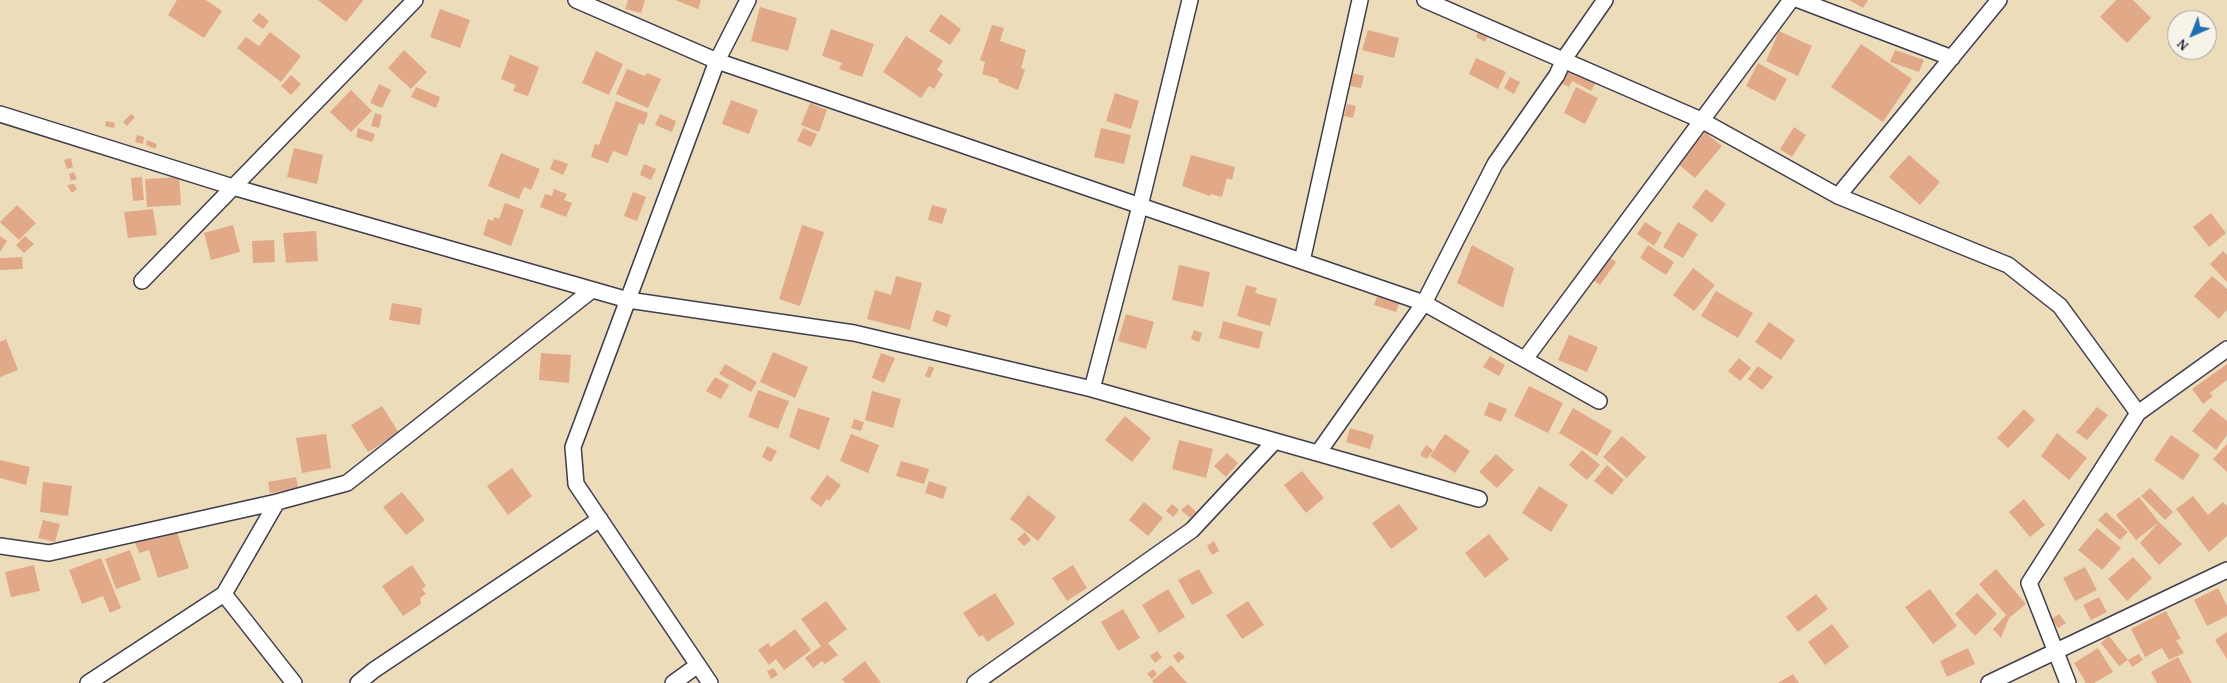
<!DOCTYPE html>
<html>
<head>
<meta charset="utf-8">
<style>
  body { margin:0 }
  #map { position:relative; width:2227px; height:683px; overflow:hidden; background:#eddcba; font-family:"Gentium Book Plus",serif }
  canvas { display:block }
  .north { position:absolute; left:2167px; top:10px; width:50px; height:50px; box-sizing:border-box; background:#f7f3e8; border:1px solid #a29fa3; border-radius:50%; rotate:224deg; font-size:14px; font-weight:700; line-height:20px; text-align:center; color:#22223b }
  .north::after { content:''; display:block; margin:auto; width:18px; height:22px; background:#1f6fb2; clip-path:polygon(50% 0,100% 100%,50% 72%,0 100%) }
</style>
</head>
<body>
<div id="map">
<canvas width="2227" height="683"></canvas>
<div class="north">N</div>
</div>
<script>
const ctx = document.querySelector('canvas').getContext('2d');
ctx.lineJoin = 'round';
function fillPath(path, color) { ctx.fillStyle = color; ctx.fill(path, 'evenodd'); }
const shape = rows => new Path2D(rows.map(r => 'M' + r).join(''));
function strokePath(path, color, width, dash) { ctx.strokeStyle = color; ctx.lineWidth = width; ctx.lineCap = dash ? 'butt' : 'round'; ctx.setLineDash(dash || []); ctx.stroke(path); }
const building = shape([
  [177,0,206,0,222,11,204,38,168,15],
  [318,0,362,0,363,1,346,22],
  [628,0,645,0,641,13,625,9],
  [675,0,701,0,698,9],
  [1849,0,1868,0,1863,8],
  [2116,0,2133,0,2151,18,2127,43,2100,17],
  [760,7,797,18,788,51,751,41],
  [440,9,470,20,460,48,430,37],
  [259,13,269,21,263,29,252,21],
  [941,14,961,29,950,45,929,31],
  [992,25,1004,28,1000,41,1026,50,1021,68,1025,70,1018,90,998,82,999,79,982,74,985,62,980,60],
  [831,29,874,44,862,77,839,69,842,63,822,56],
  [1480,29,1489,34,1485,42,1476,37],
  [1368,30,1399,38,1394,58,1362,50],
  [1779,31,1812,46,1798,76,1766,61],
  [270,32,301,56,281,82,237,48,246,37,259,46],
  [906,36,943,61,937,70,943,74,934,89,929,86,921,98,883,72],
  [1861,44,1912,79,1883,122,1831,87],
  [404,50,427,72,411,89,388,68],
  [1895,50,1924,60,1919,72,1890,62],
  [596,51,623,64,609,95,582,83],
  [510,55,539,67,528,96,513,91,516,85,501,79],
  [1476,58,1506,72,1498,89,1469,74],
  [1569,63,1598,78,1591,91,1572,81,1569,87,1559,82],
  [1758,63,1787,79,1775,101,1746,86],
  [627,69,645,76,647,73,661,79,648,108,616,94],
  [1353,73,1364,76,1361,88,1350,86],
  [291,75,301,84,291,95,281,86],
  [1510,77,1520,82,1514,94,1504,88],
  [379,84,391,90,382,108,370,103],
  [416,87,440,97,436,108,411,97],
  [1576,87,1598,98,1585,124,1564,113],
  [351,90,372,111,351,132,330,112],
  [1115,93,1139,101,1131,129,1106,121],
  [731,100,758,110,749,134,722,124],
  [616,101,648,113,644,125,639,123,627,156,613,151,608,163,591,157,595,144,599,145],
  [810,103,827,110,819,132,801,125],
  [1347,104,1356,106,1353,118,1344,116],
  [375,113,382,115,379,128,371,126],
  [131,114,135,117,127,126,123,122],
  [660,114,676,121,672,132,655,125],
  [106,121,115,123,114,128,105,126],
  [1794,127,1806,135,1792,157,1780,149],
  [358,128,375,134,372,142,356,137],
  [803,128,817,134,811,147,797,141],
  [1101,128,1131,135,1124,164,1094,157],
  [1705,132,1722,146,1695,178,1678,164],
  [137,135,144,137,143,144,135,142],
  [147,140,157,144,155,149,146,145],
  [294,148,323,155,317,184,287,177],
  [501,153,540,169,531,190,524,187,519,199,488,186],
  [1191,155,1235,167,1232,180,1227,178,1222,197,1211,194,1210,196,1182,186],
  [1909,155,1940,182,1920,205,1889,177],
  [71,158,73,167,67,169,64,160],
  [554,159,568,164,563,175,550,169],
  [644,164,656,169,651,180,640,175],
  [74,172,77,179,71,181,69,174],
  [142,177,144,200,133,201,131,178],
  [179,177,181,205,147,207,145,179],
  [74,184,77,189,72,193,67,185],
  [554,189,567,194,564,200,572,203,566,217,540,207,545,194,552,196],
  [1706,189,1726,204,1712,223,1692,207],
  [633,192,646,197,637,221,624,216],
  [505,203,524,210,511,246,483,235,488,219,493,221,494,217,499,219],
  [17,205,36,223,19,240,0,222],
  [932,205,947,209,942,224,928,220],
  [153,209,157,235,128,238,124,212],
  [2211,213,2226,233,2209,247,2193,227],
  [1645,222,1662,233,1654,246,1637,234],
  [1678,222,1698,234,1683,258,1663,247],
  [233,225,240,252,211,260,204,233],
  [802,225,824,232,800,306,779,299],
  [316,231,318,261,286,263,283,233],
  [0,236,7,241,0,252],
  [25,236,34,244,24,253,16,245],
  [274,240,275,262,253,263,252,241],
  [1472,245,1514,268,1503,308,1457,283],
  [1648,245,1674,262,1666,275,1640,258],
  [2223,251,2227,255,2227,282,2210,264],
  [1605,254,1616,262,1600,285,1589,277],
  [22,257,23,269,0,270,0,258],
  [1179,265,1210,272,1203,307,1172,300],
  [1693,268,1715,285,1694,311,1673,295],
  [896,276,922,283,910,330,867,319,875,290,891,295],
  [2212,276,2227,289,2227,310,2219,319,2194,296],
  [1246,285,1257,288,1255,293,1277,299,1270,326,1237,316],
  [1716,291,1753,313,1738,338,1701,316],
  [1378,294,1400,301,1396,312,1374,305],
  [392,303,422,308,420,325,389,320],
  [936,310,951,315,947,327,932,321],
  [1126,314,1154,322,1146,349,1118,341],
  [1223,321,1263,332,1259,349,1219,338],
  [1769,322,1795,340,1781,360,1755,342],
  [1194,330,1202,333,1199,342,1191,339],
  [1569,335,1598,347,1587,372,1558,360],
  [6,339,18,370,0,377,0,342],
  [773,352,808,367,795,398,760,382],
  [541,353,571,355,569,383,539,380],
  [881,353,895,358,884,383,872,378],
  [1490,356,1505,365,1499,376,1483,367],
  [1739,358,1751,368,1740,381,1728,371],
  [725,364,757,382,751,392,719,374],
  [2227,364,2227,380,2210,393,2213,396,2203,404,2192,389],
  [929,366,934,368,930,378,925,376],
  [1758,366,1773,377,1762,390,1748,379],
  [715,377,729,385,721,399,706,391],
  [1529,386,1563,403,1548,433,1514,416],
  [758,390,789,401,778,429,748,417],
  [872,391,901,399,893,428,865,420],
  [1489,402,1507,409,1501,422,1484,415],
  [382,406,399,433,368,452,351,425],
  [2097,407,2108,415,2087,440,2076,432],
  [798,408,830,418,819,450,789,437],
  [1573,408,1612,431,1597,456,1559,433],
  [2211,408,2227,421,2227,435,2216,450,2192,431],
  [2024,409,2035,420,2008,448,1997,438],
  [1125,416,1151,438,1132,462,1105,440],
  [854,419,864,422,861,431,851,428],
  [1350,428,1374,435,1370,449,1346,442],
  [2057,433,2087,458,2069,480,2041,456],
  [326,434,331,468,302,473,296,438],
  [851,434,879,445,868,473,840,461],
  [1445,434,1470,451,1455,473,1430,456],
  [2171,435,2200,455,2183,480,2154,460],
  [1622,436,1646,457,1627,478,1603,457],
  [1179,440,1213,449,1206,478,1172,469],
  [2227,444,2227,472,2213,459],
  [1426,445,1433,450,1427,459,1420,455],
  [767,446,777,451,771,462,762,457],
  [1582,450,1600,465,1587,480,1569,465],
  [1227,453,1238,463,1226,477,1214,466],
  [1496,454,1514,470,1497,488,1479,472],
  [0,460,30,467,26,485,0,478],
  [901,461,929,469,924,484,896,476],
  [1607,465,1624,480,1612,495,1594,481],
  [512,468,532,496,508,515,487,486],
  [1302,471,1324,498,1306,513,1284,485],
  [827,475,841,485,829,501,827,499,821,507,810,499],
  [296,477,298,488,270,493,268,482],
  [929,481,947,487,943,499,925,493],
  [43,482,72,486,68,516,40,512],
  [1539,486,1568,505,1551,532,1522,513],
  [2150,488,2173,512,2165,520,2141,496],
  [402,492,425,520,406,535,383,507],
  [1028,495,1056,517,1038,541,1010,519],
  [2193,496,2208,515,2223,502,2227,506,2227,536,2209,552,2176,509],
  [2139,497,2159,522,2136,540,2116,515],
  [2024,499,2045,525,2030,537,2009,512],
  [1144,502,1163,518,1148,536,1129,520],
  [1172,504,1179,510,1173,517,1166,511],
  [1188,504,1196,512,1190,518,1181,510],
  [1399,504,1418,529,1391,549,1372,523],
  [2106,512,2128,532,2120,540,2098,520],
  [43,520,60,524,55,542,38,538],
  [2159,522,2182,544,2159,565,2140,543],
  [2097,528,2121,548,2102,570,2078,550],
  [176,529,189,568,158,578,149,550,139,553,135,542],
  [1025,532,1031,540,1024,546,1017,539],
  [1489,534,1509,559,1485,578,1465,553],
  [1214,541,1219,551,1212,555,1207,546],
  [130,550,141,580,116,589,105,559],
  [2133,557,2152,578,2127,601,2108,579],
  [101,558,121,608,110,613,103,596,82,604,69,570],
  [34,565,40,591,11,597,5,572],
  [412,565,426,586,422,589,426,594,420,598,421,604,403,616,382,586],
  [1073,565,1087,588,1067,601,1052,578],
  [2085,567,2097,590,2075,601,2063,578],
  [1199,569,1213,593,1192,605,1178,580],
  [1996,569,2026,604,2009,618,2001,638,1993,629,2006,615,1979,584],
  [2218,588,2227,606,2227,616,2207,626,2194,600],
  [1168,589,1185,617,1159,633,1142,605],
  [1930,589,1957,626,1933,644,1905,607],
  [995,593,1015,624,987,642,983,635,979,637,963,613],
  [1977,593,1997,614,1975,636,1955,614],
  [1816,594,1828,609,1798,632,1786,617],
  [2099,597,2107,612,2091,620,2083,605],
  [826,601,847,629,828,643,838,655,825,664,822,661,813,668,805,658,821,646,801,619],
  [1248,601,1264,625,1242,639,1226,615],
  [1123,609,1140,638,1118,651,1101,622],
  [2166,611,2181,639,2176,640,2184,653,2169,660,2162,648,2145,657,2131,629],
  [2059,614,2066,623,2058,628,2052,619],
  [1832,624,1849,647,1825,665,1808,642],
  [795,629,811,650,784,670,776,659,769,665,758,650,768,643,771,647],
  [2227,632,2227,659,2215,640],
  [2109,636,2128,660,2119,666,2101,643],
  [1968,648,1975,664,1947,677,1940,661],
  [2098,648,2113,672,2094,683,2086,683,2074,663],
  [1157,651,1162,657,1155,663,1150,656],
  [1179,651,1185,657,1178,663,1173,656],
  [2139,654,2143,660,2132,667,2128,660],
  [2178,657,2192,683,2157,683,2151,672],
  [865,661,881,683,845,683,842,679],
  [1171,665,1187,683,1154,683,1152,681],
  [774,668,778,675,771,679,767,671],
  [1153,669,1157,674,1152,679,1147,674],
  [1793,674,1799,683,1778,683]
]);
const minor = shape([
  [576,0,717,61,1424,303,1599,401],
  [1425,0,1701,120,1838,196,2008,265,2060,306,2138,413],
  [1799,0,1952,58],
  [0,114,233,187,628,300,854,333,1092,389,1479,499],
  [1838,196,1999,0],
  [1302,261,1360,0],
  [142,281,415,0],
  [1525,359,1791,0],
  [1092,389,1140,206,1190,0],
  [1318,453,1424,303,1495,164,1557,75,1564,59,1605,0],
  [0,546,49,553,277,502,347,483,592,290],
  [224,594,294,683],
  [88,683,224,594,277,502],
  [358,683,374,670,600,519],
  [673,683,698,665],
  [710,683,576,484,573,447,717,61,748,0],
  [975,683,1192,530,1275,441],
  [1989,683,2227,570],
  [2068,683,2029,583,2138,413,2227,349]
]);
fillPath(building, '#e2a989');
strokePath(minor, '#403e4e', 18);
strokePath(minor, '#fff', 15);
</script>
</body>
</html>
